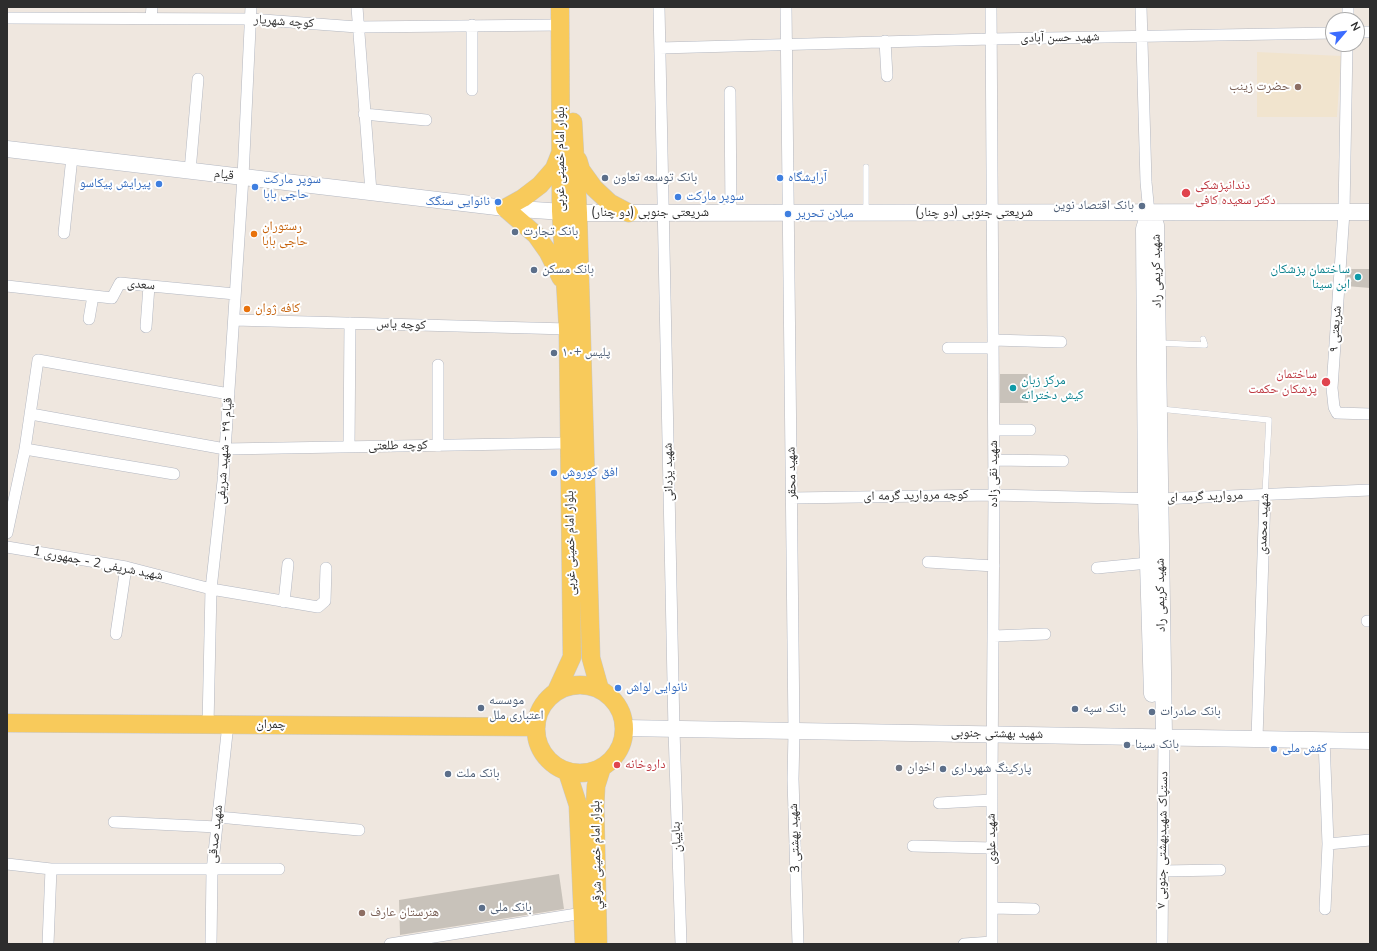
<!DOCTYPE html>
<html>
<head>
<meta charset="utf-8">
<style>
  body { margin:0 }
  #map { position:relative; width:1377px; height:951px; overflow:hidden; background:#efe7df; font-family:"Nunito Sans",sans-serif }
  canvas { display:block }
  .frame { position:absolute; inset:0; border:8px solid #2d2d2d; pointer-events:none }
  .north { position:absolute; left:1325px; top:12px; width:40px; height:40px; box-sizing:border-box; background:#fff; border:1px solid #ababab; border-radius:50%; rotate:62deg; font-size:11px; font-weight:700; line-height:16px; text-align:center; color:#2d2d2d }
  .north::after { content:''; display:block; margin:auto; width:14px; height:18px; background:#3c6cff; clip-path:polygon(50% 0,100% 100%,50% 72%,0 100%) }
</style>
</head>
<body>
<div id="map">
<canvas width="1377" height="951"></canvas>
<div class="frame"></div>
<div class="north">N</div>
</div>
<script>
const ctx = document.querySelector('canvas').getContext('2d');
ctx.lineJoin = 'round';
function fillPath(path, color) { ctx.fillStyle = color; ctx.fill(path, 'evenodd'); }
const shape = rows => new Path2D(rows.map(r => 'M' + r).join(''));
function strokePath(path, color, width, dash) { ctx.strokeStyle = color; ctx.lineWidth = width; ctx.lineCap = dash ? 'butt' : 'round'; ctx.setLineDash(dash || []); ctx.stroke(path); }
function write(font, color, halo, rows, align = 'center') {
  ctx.font = font + ' "Nunito Sans","Noto Naskh Arabic",sans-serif'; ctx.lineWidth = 4; ctx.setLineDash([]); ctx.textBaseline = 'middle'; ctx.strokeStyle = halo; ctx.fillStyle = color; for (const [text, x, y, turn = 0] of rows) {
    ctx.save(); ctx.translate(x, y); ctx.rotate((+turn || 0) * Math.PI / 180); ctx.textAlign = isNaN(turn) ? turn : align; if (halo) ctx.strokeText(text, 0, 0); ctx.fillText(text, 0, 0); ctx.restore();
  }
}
const education = shape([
  [1257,52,1341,56,1337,117,1257,117]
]);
const building = shape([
  [1347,269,1370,269,1370,288,1346,286],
  [1000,374,1028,374,1028,403,1000,403],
  [559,874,564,909,400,935,399,900]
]);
const lane = shape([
  [866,167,866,211],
  [1159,343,1205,345,1203,339],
  [1160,409,1269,420,1265,495]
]);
const street = shape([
  [357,7,371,192],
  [659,7,674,730,681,944],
  [786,7,794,732,793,779,798,944],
  [991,7,994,495,992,780,992,944],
  [1141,7,1146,182,1149,213],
  [151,17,152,7],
  [7,18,250,19,357,27,561,25],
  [1348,20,1348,7],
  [1357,32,1370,32],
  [885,41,887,76],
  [1347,44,1344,212,1332,388,1334,407,1337,413,1370,414],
  [660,48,991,39,1333,33],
  [472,90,472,25],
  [730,92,731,214],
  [364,114,426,120],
  [190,171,198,79],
  [64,233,72,157],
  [7,286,112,298,120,283,235,294],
  [89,319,93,296],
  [234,320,568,329],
  [146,327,149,286],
  [993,340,1061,342],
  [948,348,993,348],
  [31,414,225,449,570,443],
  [994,430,1030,430],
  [438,446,438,365],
  [349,447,350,323],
  [25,449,174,474],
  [994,460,1063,461],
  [792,498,994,495,1159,499,1370,490],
  [7,533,25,449,38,360,229,394],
  [7,547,126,567,211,589,318,607,325,601,326,568],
  [928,562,994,566],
  [1097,568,1148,563],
  [284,602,288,564],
  [1367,621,1370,621],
  [116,634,126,567],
  [994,636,1045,634],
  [208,725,211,589,223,481,243,177,251,7],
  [1257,738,1265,495],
  [1324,739,1328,844,1325,909],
  [939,803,992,800],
  [218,817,359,830],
  [114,822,217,827],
  [1328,844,1370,840],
  [913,846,992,848],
  [7,864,51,869,279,869],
  [1163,871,1220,870],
  [993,908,1034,909],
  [48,944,51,869],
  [211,944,212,871,228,724],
  [390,944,583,913],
  [964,944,992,942],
  [1162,944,1164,736]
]);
const secondary = shape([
  [7,149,505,208,578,213,1370,212],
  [1149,213,1156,225,1164,736],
  [1149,213,1144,229,1146,497,1152,694],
  [624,728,1370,741]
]);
const primary = shape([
  [573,122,578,213,591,658,600,690],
  [560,154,554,169,540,185,523,198,505,208,536,235,548,252,561,278],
  [578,160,581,170,594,188,610,203,629,213],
  '536 729a44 44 0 1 1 88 0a44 44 0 1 1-88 0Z',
  [556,692,572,657,568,329,561,211,560,7],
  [7,723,536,727],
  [567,771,578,805,584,944],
  [598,944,595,806,596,786,602,767]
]);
const markers = [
  [1298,87,4,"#8d6e63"],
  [605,178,4,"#5c6f8a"],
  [780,178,4,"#3f7fe0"],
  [159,184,4,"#3f7fe0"],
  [255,187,4,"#3f7fe0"],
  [1186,193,5,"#e0444e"],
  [678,197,4,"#3f7fe0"],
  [498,202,4,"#3f7fe0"],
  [1142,206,4,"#5c6f8a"],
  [788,214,4,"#3f7fe0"],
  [515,232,4,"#5c6f8a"],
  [254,234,4,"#e8710a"],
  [534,270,4,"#5c6f8a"],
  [1358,277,4,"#0f9aa8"],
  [247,309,4,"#e8710a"],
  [554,353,4,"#5c6f8a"],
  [1326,382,5,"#e0444e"],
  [1013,388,4,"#0f9aa8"],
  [554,473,4,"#3f7fe0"],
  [618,688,4,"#3f7fe0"],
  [481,708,4,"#5c6f8a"],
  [1075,709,4,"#5c6f8a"],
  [1152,712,4,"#5c6f8a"],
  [1127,745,4,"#5c6f8a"],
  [1274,749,4,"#3f7fe0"],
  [617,765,4,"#e0444e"],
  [899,768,4,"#6b7280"],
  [943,769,4,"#5c6f8a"],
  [448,774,4,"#5c6f8a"],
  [482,908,4,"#5c6f8a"],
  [362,913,4,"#8d6e63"]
];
const streetNames = [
  ["کوچه شهریار",284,22,4],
  ["شهید حسن آبادی",1060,38,-1],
  ["بلوار امام خمینی غربی",561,159,-90],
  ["قیام",224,175,7],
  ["شریعتی جنوبی (دو چنار)",650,213],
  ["شریعتی جنوبی (دو چنار)",974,213],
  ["شهید کریمی راد",1157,271,-91],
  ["سعدی",141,285,5],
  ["کوچه یاس",401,325,2],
  ["شریعتی ۹",1336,329,-86],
  ["کوچه طلعتی",398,446,-1],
  ["قیام ۲۹ - شهید شریفی",225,451,-86],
  ["شهید یزدانی",669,472,-91],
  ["شهید محقر",792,473,-91],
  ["شهید نقی زاده",994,474,-90],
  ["کوچه مروارید گرمه ای",916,496,-1],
  ["مروارید گرمه ای",1205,497,-2],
  ["شهید محمدی",1264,524,-88],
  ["بلوار امام خمینی غربی",571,543,-91],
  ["شهید شریفی 2 - جمهوری 1",98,564,11],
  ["شهید کریمی راد",1161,595,-91],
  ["چمران",271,725],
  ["شهید بهشتی جنوبی",997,734,1],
  ["شهید صدقی",216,834,-84],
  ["بناییان",677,837,-92],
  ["شهید بهشتی 3",795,838,-92],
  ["شهید علوی",992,839,-91],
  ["دستپاک شهیدبهشتی جنوبی ۷",1163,840,-89],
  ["بلوار امام خمینی شرقي",597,855,-91]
];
const educationNames = [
  ["حضرت زینب",1290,87],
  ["هنرستان عارف",370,913,"left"]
];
const serviceNames = [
  ["بانک توسعه تعاون",613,178],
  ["بانک اقتصاد نوین",1134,206,"right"],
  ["بانک تجارت",523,232],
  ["بانک مسکن",542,270],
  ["پلیس +۱۰",562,353],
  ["موسسه",489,701],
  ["اعتباری ملل",489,716],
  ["بانک سپه",1083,709],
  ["بانک صادرات",1160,712],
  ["بانک سینا",1135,745],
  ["پارکینگ شهرداری",951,769],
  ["بانک ملت",456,774],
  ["بانک ملی",490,908]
];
const shopNames = [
  ["آرایشگاه",788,178],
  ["سوپر مارکت",263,180],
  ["حاجی بابا",263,195],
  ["پیرایش پیکاسو",151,184,"right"],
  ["سوپر مارکت",686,197],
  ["نانوایی سنگک",490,202,"right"],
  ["میلان تحریر",796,214],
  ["افق کوروش",562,473],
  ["نانوایی لواش",626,688],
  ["کفش ملی",1282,749]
];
const healthNames = [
  ["دندانپزشکی",1195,186],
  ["دکتر سعیده کافی",1195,201],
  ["ساختمان",1317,375,"right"],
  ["پزشکان حکمت",1317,390,"right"],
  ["داروخانه",625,765]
];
const foodNames = [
  ["رستوران",262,227],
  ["حاجی بابا",262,242],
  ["کافه ژوان",255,309]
];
const cultureNames = [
  ["ساختمان پزشکان",1350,270],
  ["ابن سینا",1350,285],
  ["مرکز زبان",1021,381,"left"],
  ["کیش دخترانه",1021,396,"left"]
];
const worshipNames = [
  ["اخوان",907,768]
];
fillPath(education, '#f1e4ce');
fillPath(building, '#c8c2ba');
strokePath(lane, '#b3b7c1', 6);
strokePath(street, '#b3b7c1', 12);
strokePath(secondary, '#b3b7c1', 17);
strokePath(primary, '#c8c8c8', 19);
strokePath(lane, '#fff', 5.5);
strokePath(street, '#fff', 11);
strokePath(secondary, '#fff', 16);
strokePath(primary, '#f8ca5b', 18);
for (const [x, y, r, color] of markers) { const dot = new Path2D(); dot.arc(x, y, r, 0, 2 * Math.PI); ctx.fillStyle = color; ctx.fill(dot); strokePath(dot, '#fff', 1.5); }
write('13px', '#2d2d2d', '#fff', streetNames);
write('13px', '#785e54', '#fff', educationNames, 'right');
write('13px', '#4e5e75', '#fff', serviceNames, 'left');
write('13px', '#366cbe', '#fff', shopNames, 'left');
write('13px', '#be3a42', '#fff', healthNames, 'left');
write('13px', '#c56008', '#fff', foodNames, 'left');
write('13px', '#0d838f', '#fff', cultureNames, 'right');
write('13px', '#5b616d', '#fff', worshipNames, 'left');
</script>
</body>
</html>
